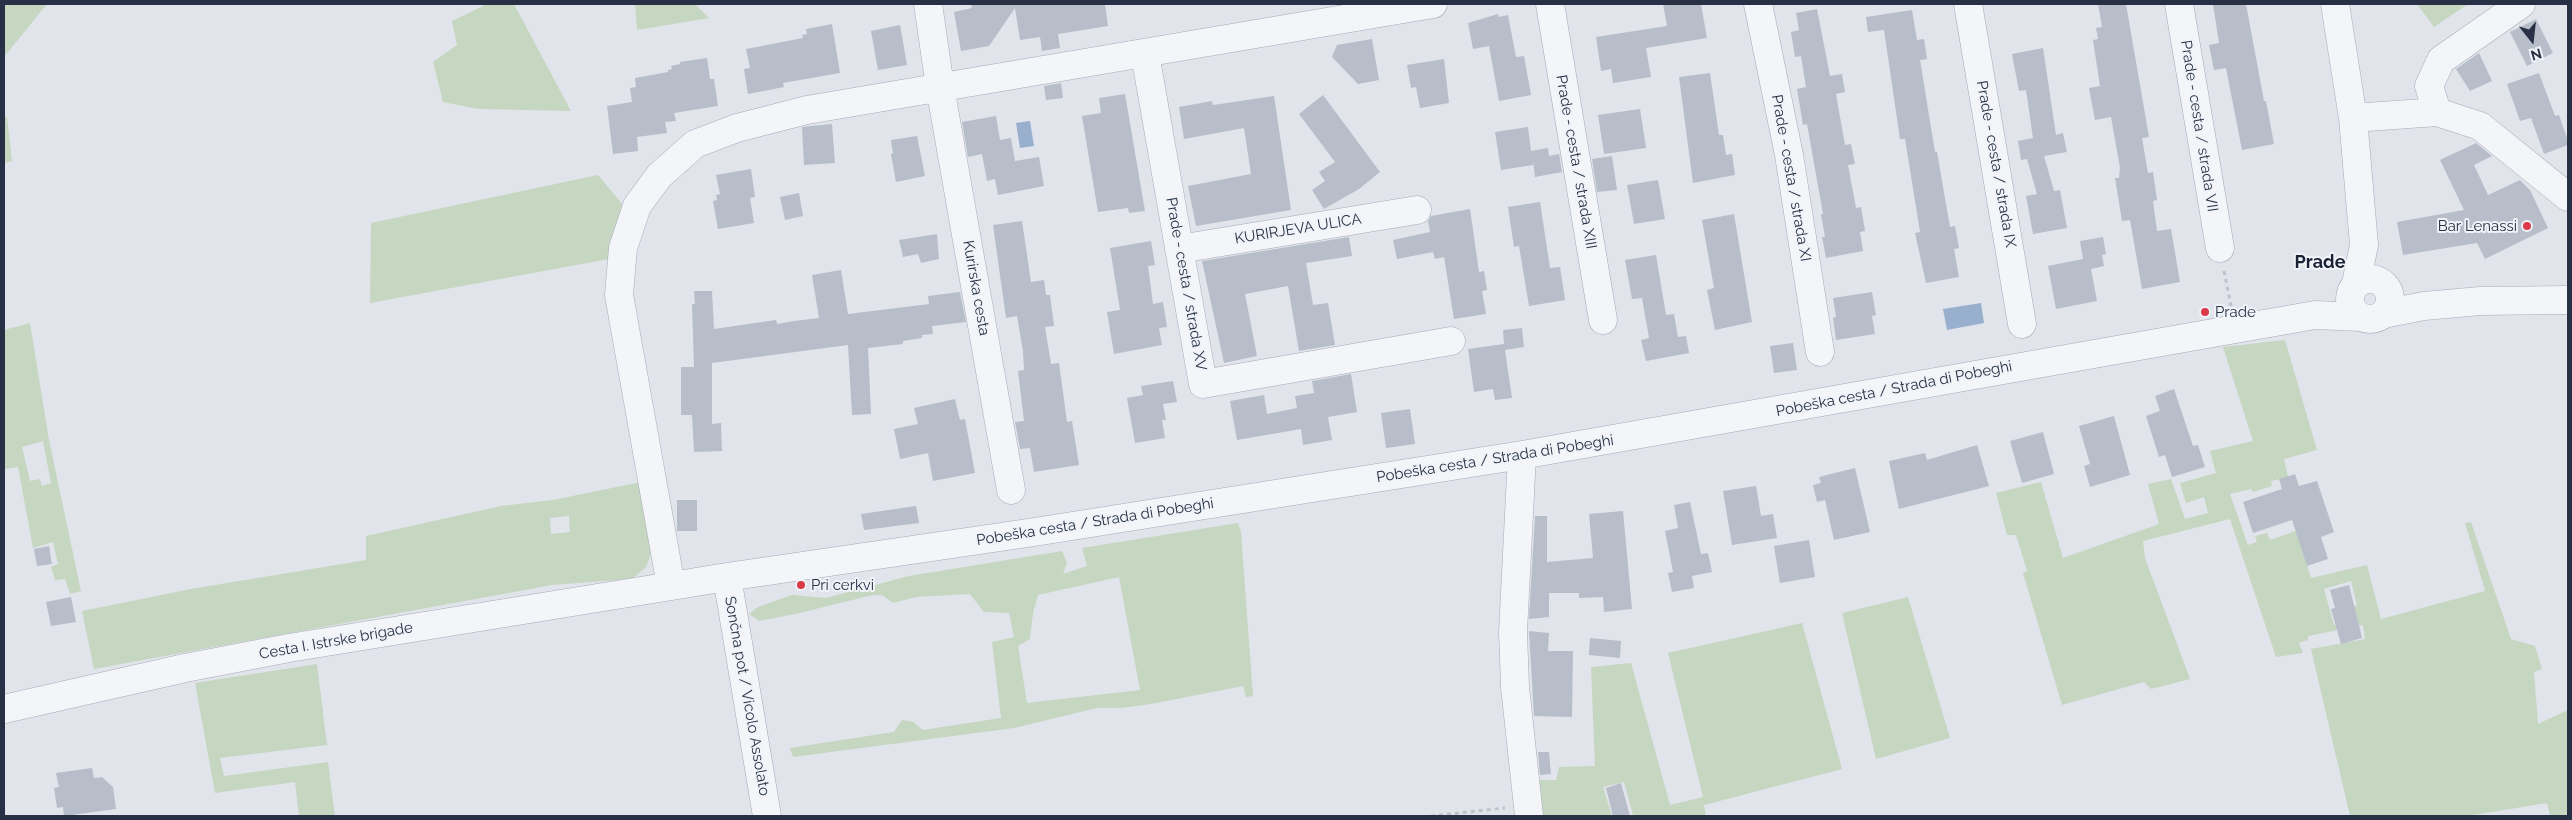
<!DOCTYPE html>
<html>
<head>
<meta charset="utf-8">
<style>
  body { margin:0 }
  #map { position:relative; width:2572px; height:820px; overflow:hidden; background:#e1e4eb; font-family:Raleway,sans-serif }
  canvas { display:block }
  .frame { position:absolute; inset:0; border:5px solid #273044; pointer-events:none }
  .north { position:absolute; left:2507px; top:15px; width:50px; height:50px; -webkit-text-stroke:4px #f0f3f8; paint-order:stroke; rotate:164deg; font-size:14px; font-weight:700; line-height:20px; text-align:center; color:#273044 }
  .north::after { content:''; display:block; margin:auto; width:18px; height:22px; background:#273044; clip-path:polygon(50% 0,100% 100%,50% 72%,0 100%) }
</style>
</head>
<body>
<div id="map">
<canvas width="2572" height="820"></canvas>
<div class="frame"></div>
<div class="north">N</div>
</div>
<script>
const ctx = document.querySelector('canvas').getContext('2d');
ctx.lineJoin = 'round';
function fillPath(path, color) { ctx.fillStyle = color; ctx.fill(path, 'evenodd'); }
const shape = rows => new Path2D(rows.map(r => 'M' + r).join(''));
function strokePath(path, color, width, dash) { ctx.strokeStyle = color; ctx.lineWidth = width; ctx.lineCap = dash ? 'butt' : 'round'; ctx.setLineDash(dash || []); ctx.stroke(path); }
function write(font, color, halo, rows, align = 'center') {
  ctx.font = font + ' Raleway,sans-serif'; ctx.lineWidth = 4; ctx.setLineDash([]); ctx.textBaseline = 'middle'; ctx.strokeStyle = halo; ctx.fillStyle = color; for (const [text, x, y, turn = 0] of rows) {
    ctx.save(); ctx.translate(x, y); ctx.rotate((+turn || 0) * Math.PI / 180); ctx.textAlign = isNaN(turn) ? turn : align; if (halo) ctx.strokeText(text, 0, 0); ctx.fillText(text, 0, 0); ctx.restore();
  }
}
const green = shape([
  [4,4,47,4,4,57],
  [487,4,514,4,571,111,478,109,443,102,433,62,457,45,452,21],
  [635,4,695,4,709,18,637,30],
  [2417,4,2468,4,2434,27],
  [4,117,7,117,12,161,4,163],
  [598,175,623,205,609,259,370,303,371,223],
  [30,323,49,440,81,591,70,594,65,579,55,580,51,567,58,564,53,542,33,548,18,467,4,469,4,330],
  [43,441,51,483,42,486,40,479,30,481,22,447],
  [2285,340,2317,450,2284,459,2288,477,2271,481,2272,486,2253,492,2251,489,2230,494,2248,545,2257,542,2255,536,2267,533,2270,540,2296,531,2311,578,2367,565,2381,619,2485,591,2465,523,2471,522,2511,639,2535,646,2542,669,2534,672,2538,724,2568,710,2568,816,2550,816,2547,803,2467,816,2350,816,2311,649,2365,639,2363,625,2308,636,2308,640,2299,643,2303,653,2276,657,2230,519,2143,541,2145,558,2190,679,2151,689,2144,682,2062,705,2023,573,2027,571,2016,535,2007,535,1996,493,2041,482,2063,558,2159,524,2148,484,2171,479,2185,519,2208,513,2204,497,2186,503,2180,483,2216,473,2210,451,2253,441,2223,347],
  [2351,581,2357,605,2349,608,2352,621,2334,625,2324,589],
  [641,482,651,554,646,567,632,579,552,585,94,669,82,611,191,589,366,560,366,536,501,506,553,500],
  [569,516,570,532,551,534,550,518],
  [1238,523,1241,532,1253,696,1246,697,1243,686,1151,704,1121,708,1097,708,1014,728,793,757,790,748,894,732,902,720,913,722,923,730,1001,718,992,642,1014,637,1009,613,984,612,970,594,916,597,893,603,882,595,873,595,795,614,759,621,749,614,758,607,792,595,826,598,909,576,1062,551,1067,563,1063,574,1087,566,1082,548],
  [1119,577,1140,690,1027,703,1018,646,1030,639,1033,613,1038,595],
  [1908,597,1950,738,1876,759,1842,613],
  [1802,623,1842,769,1704,805,1706,816,1628,816,1633,815,1624,782,1603,787,1612,816,1537,816,1531,780,1556,780,1559,767,1595,766,1591,667,1631,663,1670,805,1703,797,1668,653],
  [317,664,327,745,220,758,224,776,328,762,335,816,299,816,295,782,215,793,195,683]
]);
const water = shape([
  [1030,121,1034,146,1020,148,1016,123],
  [1981,303,1984,323,1947,330,1943,309]
]);
const building = shape([
  [971,4,1105,4,1108,26,1058,34,1060,48,1042,51,1040,37,1020,40,1015,8,989,46,961,51,954,12,972,8],
  [1663,4,1701,4,1707,38,1646,48,1651,77,1613,83,1611,69,1601,71,1596,37,1667,26],
  [2098,4,2126,4,2149,137,2142,138,2148,173,2153,172,2157,200,2153,201,2157,231,2171,229,2180,282,2142,289,2130,220,2122,221,2115,178,2119,178,2120,168,2111,117,2095,120,2089,88,2100,86,2093,40,2098,39,2096,28,2102,27],
  [2213,4,2246,4,2264,101,2266,101,2274,144,2242,150,2226,68,2214,70,2209,45,2219,43],
  [1817,9,1830,76,1842,74,1845,92,1836,94,1845,145,1851,144,1855,164,1848,165,1856,208,1861,207,1865,231,1860,232,1863,251,1826,258,1822,237,1825,237,1821,214,1823,214,1807,124,1803,125,1797,89,1806,87,1801,56,1795,57,1791,32,1799,30,1796,13],
  [1912,10,1917,40,1924,39,1927,59,1920,60,1935,152,1937,152,1950,227,1955,226,1959,248,1954,249,1959,277,1926,283,1915,233,1920,232,1911,176,1905,139,1900,139,1884,30,1868,32,1866,17],
  [1498,14,1499,17,1508,15,1516,57,1524,56,1531,95,1499,101,1489,46,1473,49,1468,23],
  [2536,19,2553,53,2527,66,2510,32],
  [832,24,840,73,783,83,784,87,748,94,744,69,750,68,746,49,803,38,802,35,807,34,806,29],
  [900,25,907,65,878,70,871,31],
  [1372,39,1379,80,1358,84,1332,57,1337,45],
  [2043,48,2056,135,2063,133,2067,152,2044,156,2054,191,2060,190,2067,228,2033,234,2026,196,2037,194,2027,159,2021,160,2018,141,2033,138,2026,90,2019,91,2012,54],
  [2479,53,2492,81,2470,91,2456,69],
  [707,58,710,79,714,79,718,106,674,113,676,121,665,122,667,133,637,137,638,151,613,154,607,106,632,102,630,88,636,87,635,78,668,72,668,70,672,69,671,66,680,64,680,62],
  [1444,59,1449,103,1420,108,1416,87,1411,88,1407,65],
  [1710,73,1719,135,1723,135,1726,155,1732,154,1735,175,1693,183,1679,77],
  [2539,73,2555,116,2559,115,2568,141,2568,145,2544,154,2531,118,2520,121,2507,84],
  [1061,83,1063,98,1046,100,1044,86],
  [1125,94,1145,211,1129,213,1128,208,1098,212,1082,116,1101,113,1099,98],
  [1323,95,1380,172,1359,189,1324,209,1312,190,1325,181,1319,172,1335,162,1299,114],
  [1274,96,1291,210,1196,226,1188,186,1251,174,1244,128,1184,139,1179,107,1212,101,1213,105],
  [1640,109,1646,148,1604,154,1598,115],
  [996,116,1000,140,1011,138,1015,161,1039,157,1044,186,998,195,995,179,987,181,982,154,968,157,962,122],
  [832,124,835,163,804,165,802,127],
  [1528,127,1531,151,1548,148,1549,156,1559,154,1562,172,1535,177,1533,160,1533,165,1501,170,1495,132],
  [917,136,925,176,896,182,891,154,893,153,891,140],
  [2476,143,2492,156,2474,165,2488,195,2520,180,2530,190,2548,228,2485,259,2477,243,2403,255,2397,222,2464,210,2440,160],
  [1612,156,1617,190,1597,192,1592,159],
  [751,169,755,197,750,198,754,223,718,229,713,201,717,200,716,195,720,194,716,175],
  [1658,180,1665,219,1634,224,1627,185],
  [799,193,803,216,785,220,780,197],
  [1540,202,1550,268,1560,267,1565,300,1529,306,1519,246,1514,247,1508,207],
  [1470,209,1479,272,1484,271,1487,290,1482,291,1486,314,1454,319,1444,257,1435,259,1433,252,1397,259,1393,240,1430,232,1428,221,1431,216],
  [1734,214,1752,322,1715,330,1707,290,1714,288,1702,220],
  [1022,221,1031,282,1044,280,1046,295,1050,295,1054,326,1045,327,1051,364,1059,363,1067,422,1072,421,1079,465,1034,472,1030,448,1020,449,1015,422,1024,421,1018,371,1024,370,1023,351,1017,316,1006,318,993,225],
  [937,234,939,259,921,263,918,254,903,257,899,240],
  [1349,237,1352,256,1306,263,1313,305,1328,303,1335,345,1299,351,1288,286,1245,294,1257,356,1224,363,1202,261],
  [2103,237,2106,254,2102,255,2104,266,2091,269,2097,301,2056,309,2048,266,2083,259,2080,241],
  [1151,241,1155,265,1148,266,1153,304,1163,302,1167,327,1159,328,1162,345,1114,354,1107,312,1120,310,1110,248],
  [1656,255,1666,315,1674,314,1678,337,1686,336,1689,353,1646,361,1641,340,1649,338,1642,298,1632,299,1625,260],
  [841,270,848,314,929,304,928,296,960,292,966,322,932,326,933,334,922,335,922,338,903,341,903,344,868,348,871,414,852,415,848,345,712,363,712,424,721,423,722,451,694,452,692,415,681,415,681,367,694,367,692,304,695,304,694,291,712,291,714,329,776,320,777,324,794,321,819,318,812,275],
  [1872,292,1876,315,1872,316,1875,334,1836,340,1833,318,1836,317,1833,298],
  [1522,328,1524,347,1505,350,1512,398,1495,400,1493,389,1474,392,1468,349,1504,344,1503,330],
  [1793,343,1797,370,1774,373,1770,346],
  [1351,374,1357,412,1328,417,1332,440,1303,445,1301,429,1237,440,1230,401,1264,395,1267,414,1297,408,1295,396,1314,393,1312,381],
  [1173,381,1177,402,1163,404,1166,420,1162,420,1165,438,1135,443,1127,398,1143,395,1141,386],
  [2174,389,2193,446,2198,445,2205,467,2172,477,2165,455,2159,457,2146,416,2160,411,2155,396],
  [955,399,960,420,965,419,975,473,933,481,928,453,900,459,894,429,918,424,914,408],
  [1410,409,1415,444,1386,448,1381,413],
  [2114,416,2130,475,2090,487,2084,466,2090,464,2079,426],
  [2043,432,2054,474,2022,483,2010,441],
  [1977,445,1989,486,1899,509,1889,461,1925,453,1927,460],
  [1855,468,1870,532,1834,540,1825,500,1817,502,1813,485,1821,483,1819,477],
  [2295,474,2299,486,2317,481,2334,532,2321,537,2328,559,2307,566,2292,520,2253,533,2243,502,2282,489,2279,479],
  [1756,486,1761,516,1773,514,1777,538,1732,545,1723,491],
  [677,500,697,500,697,531,677,531],
  [1690,502,1701,554,1708,553,1712,572,1692,576,1694,588,1672,592,1668,573,1673,572,1665,531,1678,528,1674,505],
  [916,506,919,523,864,530,861,514],
  [1623,511,1632,609,1604,612,1603,597,1579,598,1579,593,1549,593,1549,617,1529,619,1535,516,1547,516,1547,562,1593,558,1589,514],
  [1809,540,1815,577,1780,583,1774,546],
  [49,546,52,564,37,566,34,549],
  [2349,585,2362,638,2341,644,2331,609,2335,608,2330,590],
  [71,597,76,622,51,626,46,602],
  [1529,631,1549,633,1548,651,1573,651,1572,717,1534,716],
  [1590,638,1621,641,1620,658,1589,655],
  [1538,752,1549,752,1551,774,1540,775],
  [92,768,94,778,102,777,113,787,116,809,64,816,63,807,57,808,54,788,59,787,56,773],
  [1621,783,1630,816,1613,816,1606,788]
]);
const path = shape([
  [2224,271,2231,306],
  [1431,816,1505,808]
]);
const minor = shape([
  [928,4,940,87,1011,490],
  [1550,4,1603,320],
  [1758,4,1789,155,1820,352],
  [1968,4,2022,324],
  [2179,4,2220,248],
  [2335,4,2353,118,2364,245,2356,284],
  [1145,54,1203,384,1451,341],
  [2437,112,2429,86,2441,60,2521,4],
  [2353,118,2437,112,2480,126,2568,197],
  [1179,249,1417,210],
  '2350 299a20 20 0 1 1 40 0a20 20 0 1 1-40 0Z',
  [2383,314,2424,306,2480,301,2568,300],
  [1522,455,1513,632,1515,687,1529,816],
  [727,577,767,816],
  [671,586,619,295,623,248,637,206,659,176,695,144,737,128,807,110,1433,4],
  [4,709,185,668,289,648,727,577,1028,533,1522,455,2315,315,2361,317]
]);
const markers = [
  [2527,226,5,"#dc3a49"],
  [2205,312,5,"#dc3a49"],
  [801,585,5,"#dc3a49"]
];
const streetNames = [
  ["Prade - cesta / strada VII",2199,126,81],
  ["Prade - cesta / strada XIII",1576,162,80],
  ["Prade - cesta / strada IX",1996,164,80],
  ["Prade - cesta / strada XI",1791,178,80],
  ["KURIRJEVA ULICA",1298,229,-9],
  ["Prade - cesta / strada XV",1186,284,80],
  ["Kurirska cesta",976,288,80],
  ["Pobeška cesta / Strada di Pobeghi",1894,389,-11],
  ["Pobeška cesta / Strada di Pobeghi",1495,459,-9],
  ["Pobeška cesta / Strada di Pobeghi",1095,522,-9],
  ["Cesta I. Istrske brigade",336,641,-10],
  ["Sončna pot / Vicolo Assolato",747,696,80]
];
const poiNames = [
  ["Bar Lenassi",2517,226,"right"],
  ["Prade",2215,312],
  ["Pri cerkvi",811,585]
];
const quarterNames = [
  ["Prade",2320,263]
];
fillPath(green, '#c5d6c1');
fillPath(water, '#98afce');
fillPath(building, '#b7bdc9');
strokePath(minor, '#a5aab6', 29);
strokePath(path, '#bfc2ca', 3, [4, 4]);
strokePath(minor, '#f4f5f9', 28);
for (const [x, y, r, color] of markers) { const dot = new Path2D(); dot.arc(x, y, r, 0, 2 * Math.PI); ctx.fillStyle = color; ctx.fill(dot); strokePath(dot, '#f0f3f8', 2); }
write('15px', '#273044', '#f0f3f8', streetNames);
write('15px', '#273044', '#f0f3f8', poiNames, 'left');
write('bold 18px', '#192135', '#f0f3f8', quarterNames);
</script>
</body>
</html>
